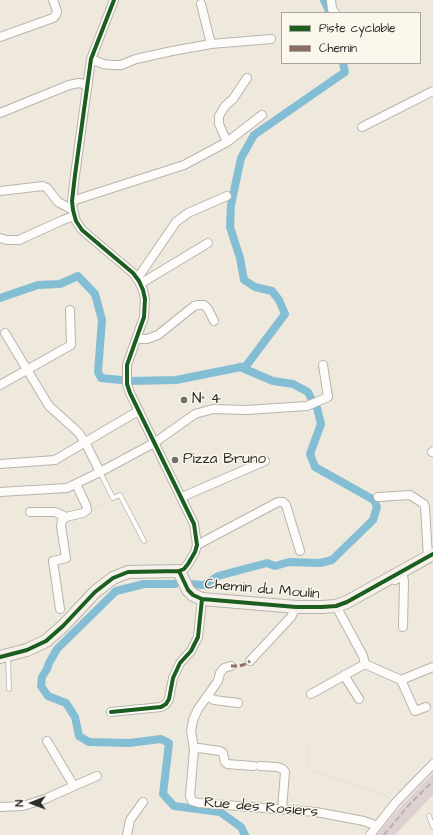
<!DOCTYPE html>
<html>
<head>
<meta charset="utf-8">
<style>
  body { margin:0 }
  #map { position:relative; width:433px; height:835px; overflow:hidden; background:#efe9dd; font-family:"Architects Daughter",sans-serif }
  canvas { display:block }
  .legend { position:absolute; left:281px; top:12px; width:140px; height:52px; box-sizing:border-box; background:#fbf7ec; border:1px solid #a8a59f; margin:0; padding:5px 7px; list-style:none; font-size:12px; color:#2b2b2b }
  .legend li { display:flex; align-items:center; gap:8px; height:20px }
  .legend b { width:20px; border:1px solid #a8a59f }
  .north { position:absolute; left:12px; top:783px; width:40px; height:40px; -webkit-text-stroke:3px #fbf7ec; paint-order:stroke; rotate:269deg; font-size:11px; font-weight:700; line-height:16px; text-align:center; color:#2b2b2b }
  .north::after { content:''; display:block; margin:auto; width:14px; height:18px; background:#2b2b2b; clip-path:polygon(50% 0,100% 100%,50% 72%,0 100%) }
</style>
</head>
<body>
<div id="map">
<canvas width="433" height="835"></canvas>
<ul class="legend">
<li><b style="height:5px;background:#1b5e20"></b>Piste cyclable</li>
<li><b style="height:5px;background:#8d6e63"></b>Chemin</li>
</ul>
<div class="north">N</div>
</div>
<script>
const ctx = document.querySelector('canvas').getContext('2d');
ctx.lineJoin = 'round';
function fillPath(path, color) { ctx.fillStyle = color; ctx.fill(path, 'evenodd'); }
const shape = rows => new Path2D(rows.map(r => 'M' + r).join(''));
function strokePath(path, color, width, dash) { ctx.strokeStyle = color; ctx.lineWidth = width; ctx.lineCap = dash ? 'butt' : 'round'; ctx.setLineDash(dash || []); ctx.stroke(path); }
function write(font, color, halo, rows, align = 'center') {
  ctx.font = font + ' "Architects Daughter",sans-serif'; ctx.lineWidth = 3; ctx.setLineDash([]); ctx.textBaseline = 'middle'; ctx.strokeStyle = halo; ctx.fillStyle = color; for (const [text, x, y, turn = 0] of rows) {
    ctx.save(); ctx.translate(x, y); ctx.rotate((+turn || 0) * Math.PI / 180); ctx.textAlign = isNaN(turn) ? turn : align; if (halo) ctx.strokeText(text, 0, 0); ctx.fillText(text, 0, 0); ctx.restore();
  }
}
const industrial = shape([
  [433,773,433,795,395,835,377,835,393,815]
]);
const canal = shape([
  [324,0,330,13],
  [0,298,38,285,60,284,78,276,95,294,102,320,98,372,101,378,121,380],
  [240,367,273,381,293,384,308,392,311,398],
  [130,381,176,380,246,366,285,314,279,300,272,291,255,287,244,280,240,258,230,227,231,205,241,158,254,135,345,72,343,63],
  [175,584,144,584,116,591,57,649,49,663,47,669,42,677,41,686,48,696,66,703,75,717,79,736,89,742,129,743,161,739,169,743,163,794,174,806,220,812,241,827,245,835],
  [188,584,204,585,218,576,267,563,275,566,289,562,320,563,332,560,373,520,377,507,374,500,315,467,310,454,321,424,317,408]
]);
const path = shape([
  [65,463,74,477],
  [94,509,108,501],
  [307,745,307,764,308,767,312,771,383,794,389,798]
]);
const lane = shape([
  [100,472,113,498,120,495,144,541],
  [8,656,9,689],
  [429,816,433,827]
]);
const street = shape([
  [114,0,91,59,75,175,72,201,73,210,76,221,82,230,133,273,139,281,143,290,145,299,144,317,127,365,127,384,130,393,194,524,197,545,195,552,188,564,184,569,179,571],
  [331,0,332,9,335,13],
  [201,4,211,44],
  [0,37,53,18,56,15,57,11,53,0],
  [91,59,103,64,112,65,121,65,136,59,172,51,211,44,271,39],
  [0,113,69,85,79,83,88,85],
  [362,127,433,91],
  [227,142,219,124,219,116,225,106,233,99,247,78],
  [0,191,43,186,47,188,58,202,73,210],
  [72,201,184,165,227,142,262,115],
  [0,238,7,240,19,240,63,220,74,216],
  [137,279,176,222,188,213,227,196],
  [140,284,208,243],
  [5,333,49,406,78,432,85,442,100,472],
  [137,339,147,339,158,335,194,306,198,305,204,305,208,309,214,321],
  [0,385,71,345,70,310],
  [432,452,433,451],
  [0,464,55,460,138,411],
  [0,492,67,488,100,472,154,443,195,414,213,409,247,410,307,406,328,397,323,365],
  [182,497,265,461],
  [378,497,410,495,424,504,425,507,428,557],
  [30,512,55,512,66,517],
  [197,545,278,502,283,502,286,505,300,551],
  [395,580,403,576,404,581,403,627],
  [336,606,363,656,365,664,401,680,433,667],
  [60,609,53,561,66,558,61,526,62,520,66,517,83,513,87,510,86,505,76,484],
  [250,661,291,617,296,607],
  [344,675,359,699],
  [401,680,415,711,426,707],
  [311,694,365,664],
  [207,696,214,700,238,703],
  [111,712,161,707,166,704,169,699,173,678,180,663,191,651,198,637,202,599],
  [194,749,191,731,193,720,198,709,218,681,220,673,224,668,231,666],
  [253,766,227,764,225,762,223,753,220,751,199,748,194,749,190,796,192,801,199,803,316,812,364,821,377,826],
  [260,766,277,767,283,769,285,772,282,809],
  [74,786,97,776],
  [0,807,23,806,45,799,74,786,47,741],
  [127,835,130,820,143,802],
  [370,835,396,802,433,764]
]);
const secondary = shape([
  [0,657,27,650,46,641,63,626,95,592,113,578,128,572,179,571,188,590,193,595,202,599,296,607,322,607,336,606,347,602,433,554]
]);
const rail = shape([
  [384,835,408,806,433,781]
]);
const quiet = shape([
  [231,666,239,666,246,664,250,661]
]);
const cycleway = shape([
  [114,0,91,59,75,175,72,201,73,210,76,221,82,230,133,273,139,281,143,290,145,299,144,317,127,365,127,384,130,393,194,524,197,545,195,552,188,564,184,569,179,571],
  [0,657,27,650,46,641,63,626,95,592,113,578,128,572,179,571,188,590,193,595,202,599,296,607,322,607,336,606,347,602,433,554],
  [111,712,161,707,166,704,169,699,173,678,180,663,191,651,198,637,202,599]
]);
const markers = [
  [184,400,4,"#706e69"],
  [175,460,4,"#706e69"]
];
const poiNames = [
  ["N° 4",192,400],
  ["Pizza Bruno",183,460]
];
const streetNames = [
  ["Chemin du Moulin",262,590,5],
  ["Rue des Rosiers",261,808,5]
];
fillPath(industrial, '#dfd1d1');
strokePath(canal, '#83bed5', 8);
strokePath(lane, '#b8b4ad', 5.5);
strokePath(street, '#b8b4ad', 10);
strokePath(secondary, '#b8b4ad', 14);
strokePath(path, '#d6d4d0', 1.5, [1, 3]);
strokePath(lane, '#fdfcfa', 4);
strokePath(street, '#fdfcfa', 8);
strokePath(secondary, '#f6f2eb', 12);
strokePath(rail, '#b4b3b2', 2, [6, 3]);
strokePath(quiet, '#8d6e63', 3, [6, 3]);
strokePath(cycleway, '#1b5e20', 4);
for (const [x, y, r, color] of markers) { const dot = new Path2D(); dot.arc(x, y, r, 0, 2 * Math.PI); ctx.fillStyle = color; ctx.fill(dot); strokePath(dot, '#fbf7ec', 1.5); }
write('15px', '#2b2b2b', '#fbf7ec', poiNames, 'left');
write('15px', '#2b2b2b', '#fbf7ec', streetNames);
</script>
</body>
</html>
